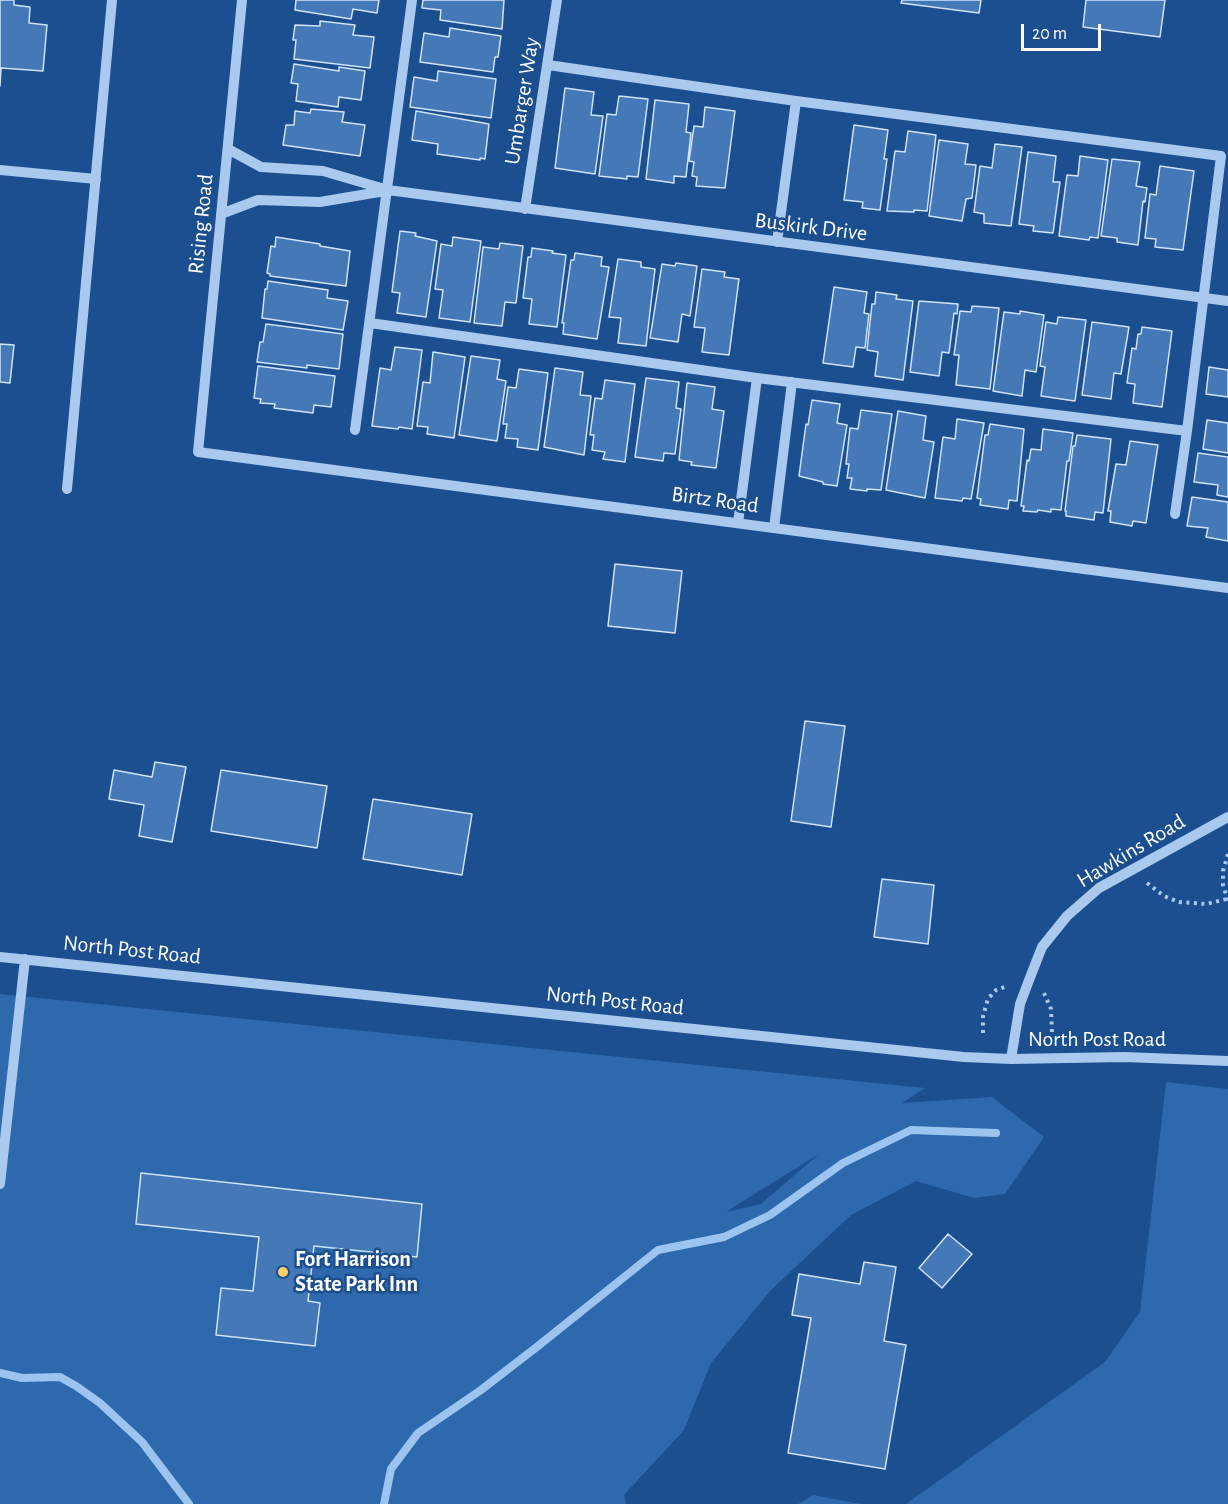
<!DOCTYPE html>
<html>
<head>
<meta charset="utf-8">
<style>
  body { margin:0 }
  #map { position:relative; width:1228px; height:1504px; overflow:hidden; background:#1b4f8f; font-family:"Alegreya Sans",sans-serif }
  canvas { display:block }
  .scale { position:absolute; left:1021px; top:24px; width:80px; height:27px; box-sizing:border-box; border:3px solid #fff; border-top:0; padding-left:8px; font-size:18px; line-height:21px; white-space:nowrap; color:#fff; -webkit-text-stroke:4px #1b4f8f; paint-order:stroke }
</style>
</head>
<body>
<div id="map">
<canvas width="1228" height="1504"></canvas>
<div class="scale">20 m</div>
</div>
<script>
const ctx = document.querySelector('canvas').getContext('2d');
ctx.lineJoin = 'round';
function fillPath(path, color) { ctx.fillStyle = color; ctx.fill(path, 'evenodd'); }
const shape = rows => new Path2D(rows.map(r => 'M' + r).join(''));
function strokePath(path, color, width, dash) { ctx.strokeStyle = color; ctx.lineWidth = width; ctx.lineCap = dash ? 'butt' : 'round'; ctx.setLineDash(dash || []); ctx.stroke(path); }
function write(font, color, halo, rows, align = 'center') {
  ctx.font = font + ' "Alegreya Sans",sans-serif'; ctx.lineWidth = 5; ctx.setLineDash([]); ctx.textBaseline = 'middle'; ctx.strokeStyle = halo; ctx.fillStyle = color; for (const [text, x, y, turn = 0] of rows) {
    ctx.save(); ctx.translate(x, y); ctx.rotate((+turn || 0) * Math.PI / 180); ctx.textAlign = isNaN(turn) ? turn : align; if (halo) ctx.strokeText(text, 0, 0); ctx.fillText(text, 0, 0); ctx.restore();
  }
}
const green = shape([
  [0,994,925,1088,902,1103,992,1097,1044,1137,1005,1194,974,1198,916,1181,851,1215,771,1290,711,1363,684,1430,624,1495,626,1504,0,1504],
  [819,1154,761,1204,727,1212,732,1208],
  [1166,1082,1228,1089,1228,1504,906,1504,1105,1362,1140,1312],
  [813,1495,861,1504,798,1504]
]);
const stream = shape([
  [0,1373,22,1378,60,1377,76,1386,100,1403,142,1442,189,1504],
  [384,1504,391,1469,418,1433,481,1390,538,1346,658,1250,724,1237,770,1215,843,1163,911,1130,996,1133]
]);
const building = shape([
  [0,0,14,0,14,5,30,7,29,23,47,25,43,71,1,68,0,86,0,0],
  [296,0,379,0,377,13,353,9,351,19,295,10,296,0],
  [423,0,504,0,502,29,440,20,441,10,422,8,423,0],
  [902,0,981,0,979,13,901,3,902,0],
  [1086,0,1165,0,1160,37,1083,27,1086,0],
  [320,21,355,25,353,35,374,37,370,68,294,59,296,40,293,40,295,25,320,26,320,21],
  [450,28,501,36,498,57,495,57,493,72,420,62,424,33,449,37,450,28],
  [294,64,339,71,339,67,365,71,361,100,339,97,338,107,296,101,298,84,291,83,294,64],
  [438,71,496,79,491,118,410,107,414,77,437,81,438,71],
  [565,88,594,92,591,115,603,116,595,174,555,168,565,88],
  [619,96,648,99,638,177,627,176,627,179,599,176,607,114,616,115,619,96],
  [655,100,689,104,686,132,691,133,686,177,674,176,674,183,646,179,655,100],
  [705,107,735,111,725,188,696,186,697,177,692,176,694,162,689,161,694,126,703,127,705,107],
  [311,109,344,112,342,122,365,125,360,156,283,145,286,125,294,125,295,111,310,113,311,109],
  [416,111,489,124,485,159,480,158,480,160,437,154,438,144,412,140,416,111],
  [854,125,888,130,884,159,887,159,880,210,862,208,863,202,844,200,854,125],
  [908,131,936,135,927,211,914,210,914,212,887,211,895,151,905,152,908,131],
  [939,140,968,144,965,164,976,165,972,198,966,199,962,221,929,216,939,140],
  [995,144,1022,147,1011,226,984,223,984,214,974,212,980,166,992,168,995,144],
  [1028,152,1056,156,1053,182,1060,182,1053,233,1033,231,1034,226,1019,224,1028,152],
  [1080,156,1108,160,1098,238,1090,237,1089,240,1059,236,1067,175,1078,176,1080,156],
  [1112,159,1140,162,1136,186,1147,188,1145,202,1143,201,1138,245,1117,242,1117,238,1101,236,1112,159],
  [1160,166,1194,171,1183,250,1155,247,1156,239,1145,238,1150,194,1156,195,1160,166],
  [400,231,416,233,415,236,437,241,426,317,397,313,400,293,392,292,400,231],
  [276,237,320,244,320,246,350,251,346,286,270,276,270,274,267,273,271,246,275,247,276,237],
  [453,237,481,241,470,322,439,318,443,290,435,289,441,244,452,246,453,237],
  [500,243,523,246,516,303,505,302,502,326,474,323,483,247,499,249,500,243],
  [532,248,553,251,552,253,566,255,557,327,529,324,532,299,523,298,528,257,531,257,532,248],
  [575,253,602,257,601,266,609,267,597,339,563,334,564,323,562,323,571,260,574,260,575,253],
  [618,259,641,262,641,267,655,269,646,346,618,343,621,318,609,317,618,259],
  [676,263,697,266,690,316,682,314,678,342,650,338,662,264,675,266,676,263],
  [702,269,725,272,724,277,739,279,729,355,702,352,705,328,694,327,702,269],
  [268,281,328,290,327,298,348,301,343,330,262,318,265,289,267,289,268,281],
  [834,287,867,292,864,313,869,314,865,348,856,347,853,367,823,363,834,287],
  [876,292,897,295,896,299,913,301,903,380,875,376,878,352,867,350,872,304,875,304,876,292],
  [919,301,958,304,957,314,954,313,949,353,942,352,939,376,910,372,919,301],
  [972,306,999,308,990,389,956,385,959,355,954,355,960,311,971,312,972,306],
  [1020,311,1044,315,1036,372,1025,370,1022,396,993,391,1004,312,1020,314,1020,311],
  [1058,317,1086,320,1075,401,1041,396,1045,367,1040,366,1046,322,1057,324,1058,317],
  [1092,322,1129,327,1121,374,1114,373,1111,399,1082,395,1092,322],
  [266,324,343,334,339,369,307,365,307,368,257,362,260,342,263,342,266,324],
  [1142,327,1172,331,1162,407,1133,403,1135,384,1127,383,1132,348,1136,349,1138,334,1141,334,1142,327],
  [0,344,14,345,10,383,0,382,0,344],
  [395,347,422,350,412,429,399,427,398,429,372,426,380,368,391,370,395,347],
  [433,352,465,357,454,438,427,434,428,427,417,426,423,382,430,383,433,352],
  [471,356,500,360,497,379,506,381,497,441,459,435,471,356],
  [258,366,335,376,331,407,314,405,313,413,274,408,275,404,260,403,261,399,254,398,258,366],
  [1209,367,1228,370,1228,397,1206,394,1209,367],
  [555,368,583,372,580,395,591,396,584,455,544,447,555,368],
  [519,369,548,373,538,450,517,447,518,439,505,438,507,424,503,424,508,387,516,388,519,369],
  [646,378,679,382,676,408,681,409,675,454,664,453,663,461,635,457,646,378],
  [605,380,635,384,625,462,603,459,605,452,592,450,594,435,590,435,595,398,602,399,605,380],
  [687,383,715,387,712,409,724,411,716,468,691,465,692,462,679,460,687,383],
  [812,400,840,404,837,423,847,425,837,486,823,484,823,482,799,476,806,424,808,425,812,400],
  [861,410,892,414,881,490,867,489,867,491,850,489,852,478,847,478,849,464,846,464,850,428,858,429,861,410],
  [898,411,926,416,923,440,934,442,925,498,886,490,898,411],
  [957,419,984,423,971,499,963,498,962,501,935,498,943,437,955,439,957,419],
  [1207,420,1228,423,1228,453,1203,449,1207,420],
  [990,424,1024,429,1017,501,1009,500,1008,509,980,505,981,499,977,498,985,435,988,435,990,424],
  [1043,429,1073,433,1069,461,1067,461,1061,510,1051,509,1051,512,1038,510,1037,512,1023,511,1024,506,1021,506,1027,460,1029,461,1031,449,1041,450,1043,429],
  [1077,435,1111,439,1103,513,1095,512,1094,520,1066,516,1066,511,1065,511,1073,446,1075,446,1077,435],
  [1130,441,1158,445,1146,523,1133,521,1132,526,1110,522,1111,511,1108,511,1116,464,1126,465,1130,441],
  [1198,453,1228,457,1228,497,1217,495,1218,485,1194,482,1198,453],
  [1192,497,1228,502,1228,541,1206,537,1208,528,1187,526,1192,497],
  [615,564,682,571,675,633,608,626,615,564],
  [805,721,845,726,831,827,791,821,805,721],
  [155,762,186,767,172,842,139,836,144,805,109,799,114,770,152,777,155,762],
  [221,770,327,786,317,848,211,831,221,770],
  [373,799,472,814,462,875,363,859,373,799],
  [882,879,934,885,928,944,874,937,882,879],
  [141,1173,422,1204,417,1257,314,1246,308,1301,320,1303,315,1346,216,1335,221,1288,253,1291,259,1237,136,1224,141,1173],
  [948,1234,972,1254,942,1288,919,1268,948,1234],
  [864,1262,896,1267,884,1341,906,1345,885,1469,788,1453,811,1318,792,1315,799,1274,860,1284,864,1262]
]);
const path = shape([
  [1228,854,1223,871,1223,885,1228,901],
  [1147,883,1164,896,1179,902,1206,904,1227,899],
  [1044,993,1051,1009,1052,1032],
  [983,1033,983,1016,988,999,996,990,1007,986]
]);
const minor = shape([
  [242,0,198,452,1228,588],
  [548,65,796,101,1221,156,1187,431,1175,514],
  [228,149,261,167,323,171,388,190,1228,301],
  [0,170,96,179],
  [525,209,557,0],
  [221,214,258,200,320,202,385,191],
  [777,242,796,101],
  [370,323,757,378,1187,431],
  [355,430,412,0],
  [67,489,112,0],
  [738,523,757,378],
  [774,528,792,382],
  [0,957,964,1057,1011,1059,1124,1057,1228,1061],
  [1011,1059,1020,1004,1031,975,1042,947,1067,916,1099,888,1228,817],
  [0,1184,25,959]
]);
const markers = [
  [283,1272,6,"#ffd166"]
];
const streetNames = [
  ["Umbarger Way",522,101,-81],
  ["Rising Road",201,224,-84],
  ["Buskirk Drive",811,227,7],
  ["Birtz Road",715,500,8],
  ["Hawkins Road",1131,851,-31],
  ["North Post Road",132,950,6],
  ["North Post Road",615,1001,6],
  ["North Post Road",1097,1039]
];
const poiNames = [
  ["Fort Harrison",295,1259],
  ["State Park Inn",295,1284]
];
fillPath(green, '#2e69ad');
strokePath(stream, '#9cc4f0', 8);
fillPath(building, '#4478b7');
strokePath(building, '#cfe3fa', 1.5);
strokePath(path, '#a9c9ee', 4, [3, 4.5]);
strokePath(minor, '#a9c9ee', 10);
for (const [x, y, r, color] of markers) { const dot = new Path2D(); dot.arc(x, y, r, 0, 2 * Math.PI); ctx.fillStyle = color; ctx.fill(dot); strokePath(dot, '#1b4f8f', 2); }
write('22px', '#fff', '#1b4f8f', streetNames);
write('bold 22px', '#fff', '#1b4f8f', poiNames, 'left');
</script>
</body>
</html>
